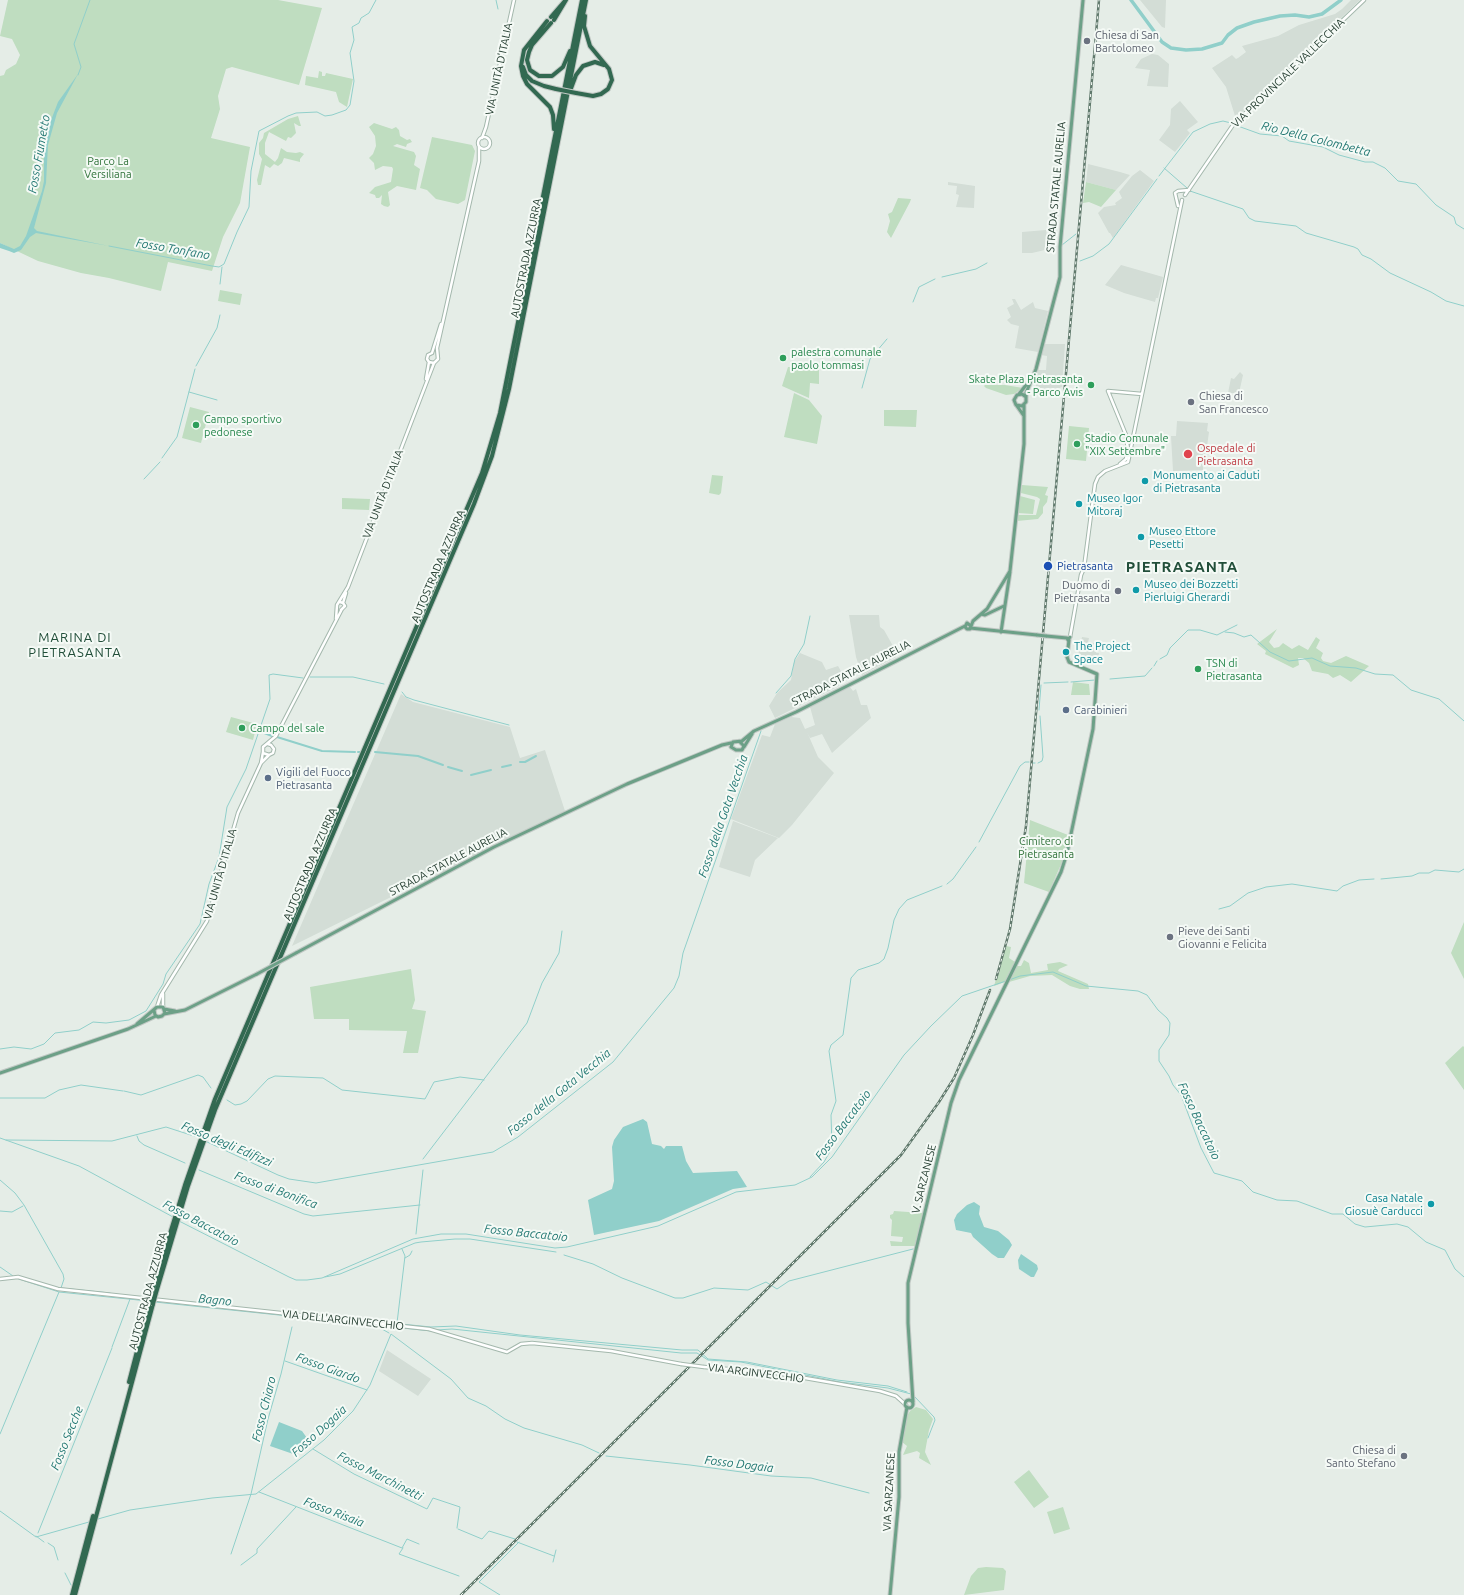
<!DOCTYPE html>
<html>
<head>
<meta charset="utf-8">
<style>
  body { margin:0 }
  canvas { display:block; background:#e5ede7 }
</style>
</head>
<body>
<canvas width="1464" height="1595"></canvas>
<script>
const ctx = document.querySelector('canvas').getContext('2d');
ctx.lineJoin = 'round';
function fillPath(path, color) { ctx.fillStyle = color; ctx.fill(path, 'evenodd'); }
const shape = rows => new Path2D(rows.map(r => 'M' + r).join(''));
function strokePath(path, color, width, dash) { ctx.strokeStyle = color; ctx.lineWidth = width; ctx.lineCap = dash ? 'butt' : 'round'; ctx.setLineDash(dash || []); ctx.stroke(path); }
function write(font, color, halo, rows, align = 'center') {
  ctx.font = font + ' Ubuntu,sans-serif'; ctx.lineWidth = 4; ctx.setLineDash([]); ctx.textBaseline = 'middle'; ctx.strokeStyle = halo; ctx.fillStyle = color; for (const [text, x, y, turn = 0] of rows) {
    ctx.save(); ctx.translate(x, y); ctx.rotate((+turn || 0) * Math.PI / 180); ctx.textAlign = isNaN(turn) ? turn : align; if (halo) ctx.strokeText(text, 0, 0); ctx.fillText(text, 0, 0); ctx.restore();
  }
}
const built = shape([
  [1140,0,1166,0,1165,28,1162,27],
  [1351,0,1360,0,1237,117,1235,116,1226,87,1212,68,1232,55,1236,59,1238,58,1246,52,1242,46,1278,36,1299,25,1335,14,1342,9],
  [1152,54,1158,55,1169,64,1168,87,1147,86,1150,70,1135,68,1141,59],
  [1180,101,1198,122,1187,130,1190,133,1175,152,1159,140,1170,125,1171,109],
  [1088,164,1120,172,1130,175,1116,190,1086,182],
  [1140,170,1154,181,1113,238,1110,233,1109,233,1098,213,1104,207,1116,205,1115,203,1122,198,1119,192,1132,176],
  [948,182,975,186,974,208,956,207,959,195,956,194,957,186,948,185],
  [1046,230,1049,249,1032,253,1022,253,1022,232],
  [1121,265,1163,277,1158,298,1156,298,1155,302,1124,293,1105,285],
  [1012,299,1015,299,1021,310,1033,302,1035,308,1048,311,1038,352,1015,348,1019,326,1011,324,1007,320,1011,317,1007,308,1014,304],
  [1044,344,1065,344,1062,387,1044,394,1044,389,1036,387,1036,383,1038,370,1046,370,1047,356,1041,355],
  [1240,372,1243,375,1239,393,1228,393,1231,378,1234,379],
  [1177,421,1208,423,1207,431,1209,432,1206,454,1203,454,1203,470,1173,471,1171,436,1176,436],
  [849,615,879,615,880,627,884,630,893,646,896,657,862,675,856,657],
  [1082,637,1089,638,1088,642,1098,644,1096,653,1099,653,1098,659,1078,656],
  [800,653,822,662,826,670,838,666,842,673,835,677,839,686,775,718,769,706,777,693,791,680,794,662],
  [850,687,853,691,856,689,861,705,867,705,871,718,832,753,822,734,810,738,807,732,818,757,834,773,792,825,779,838,731,819,762,735,770,737,775,724,791,717,800,718,805,729,815,725,810,707],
  [401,694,413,702,510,727,520,758,545,750,565,811,292,946],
  [733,821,778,838,755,860,750,877,719,867],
  [387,1350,431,1379,418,1396,379,1371]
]);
const green = shape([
  [8,0,278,0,322,8,299,85,232,67,226,69,218,96,220,109,211,138,250,147,240,203,223,237,212,271,168,262,161,291,109,278,81,273,38,261,0,243,0,76,4,75,6,70,16,64,20,55,12,39,0,36],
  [319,71,322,72,322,76,325,76,326,73,353,79,347,107,339,102,336,92,305,85,306,76,318,78],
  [298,116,301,126,299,126,294,123,296,133,291,138,288,137,286,141,269,132,265,143,265,154,275,162,278,158,281,148,287,152,296,153,300,152,304,154,300,159,300,162,284,158,282,163,278,166,274,164,270,168,265,165,261,185,258,185,257,180,262,159,259,154,259,143,263,138,264,133,288,119],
  [374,123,392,129,396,127,399,130,400,136,407,140,410,139,412,142,407,144,406,147,397,144,393,146,414,152,416,156,414,165,420,169,416,190,397,186,388,192,390,205,388,207,384,206,381,204,382,195,379,198,376,198,375,195,369,193,375,187,391,182,393,169,392,167,383,166,375,170,374,163,369,158,373,154,376,146,375,136,369,127],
  [432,137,472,145,475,151,465,200,458,204,436,199,427,190,420,188],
  [1086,182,1116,190,1101,207,1089,202,1083,203],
  [898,198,911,199,910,202,891,238,887,232,890,221,888,214,892,212],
  [220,290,242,294,240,305,218,301],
  [788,367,819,368,819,384,810,383,809,398,782,386],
  [985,385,1005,385,1023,388,1014,394,1006,395,986,388,984,386],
  [794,393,809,400,822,416,817,444,784,437],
  [190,407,209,412,201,443,182,438],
  [884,410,917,410,916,427,884,426],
  [1069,426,1089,428,1086,461,1066,459],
  [712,475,723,476,721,493,719,495,709,493],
  [1022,485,1048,487,1045,495,1048,496,1047,502,1043,507,1043,513,1038,519,1017,521,1017,515,1036,515,1040,499,1037,497,1021,493],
  [1020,496,1035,500,1033,514,1018,513],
  [342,498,370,499,369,510,342,509],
  [1277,629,1269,642,1274,648,1279,647,1283,643,1292,649,1299,645,1308,650,1316,637,1320,640,1316,648,1323,653,1321,658,1323,661,1331,663,1346,656,1369,666,1351,682,1340,675,1333,678,1328,674,1312,671,1309,663,1303,658,1298,658,1299,665,1293,668,1265,654,1266,651,1257,644],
  [1073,682,1089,684,1090,695,1071,695],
  [231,717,257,724,253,740,226,732],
  [1030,820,1068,835,1062,862,1049,892,1024,883],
  [1464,922,1464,979,1451,953],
  [1006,946,1011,947,1009,958,1015,962,1005,982,994,986],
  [1024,960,1029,963,1031,973,1048,970,1047,964,1060,962,1068,965,1059,969,1058,971,1088,984,1089,989,1080,989,1070,986,1052,975,1030,976,1009,982,1016,966,1021,966],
  [411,969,415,1000,412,1009,426,1011,418,1053,403,1053,407,1031,349,1030,349,1019,314,1019,310,987],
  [1463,1046,1464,1047,1464,1090,1445,1063],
  [894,1211,923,1213,915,1246,891,1246,890,1241,902,1242,903,1237,891,1236,892,1220,890,1218,890,1215,893,1214],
  [916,1407,926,1410,933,1419,929,1430,925,1452,931,1465,919,1458,920,1453,917,1451,903,1455,907,1446,902,1442,907,1416,910,1411],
  [1029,1470,1049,1497,1034,1508,1014,1482],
  [1063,1507,1070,1529,1054,1534,1047,1512],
  [986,1567,1003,1568,1006,1571,1004,1590,964,1595,971,1576,978,1568]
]);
const water = shape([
  [78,74,57,113,48,145,46,183,34,228,37,231,109,246,36,233,30,237,21,250,14,253,9,251,0,248,0,243,14,249,20,246,26,236,42,191,44,181,44,146,48,128,58,102],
  [643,1119,647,1122,652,1144,661,1146,664,1149,666,1146,682,1146,686,1161,693,1173,737,1171,747,1187,733,1189,659,1221,594,1235,588,1200,612,1189,614,1181,612,1147,614,1140,623,1127],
  [974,1202,980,1206,979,1214,984,1227,998,1231,1009,1240,1012,1245,1004,1258,998,1258,992,1254,973,1237,971,1233,956,1230,954,1220,957,1214,967,1205],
  [1021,1254,1037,1265,1038,1269,1034,1277,1031,1277,1019,1269,1018,1260],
  [279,1422,302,1431,307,1438,308,1444,296,1455,270,1446]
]);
const stream = shape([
  [496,0,498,9],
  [78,75,81,67,74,44,90,0],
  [1235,125,1260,134,1282,136,1289,141,1323,147,1339,155,1365,162,1373,162,1385,168,1398,181,1416,184,1436,205,1454,217,1456,224,1464,229],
  [1164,168,1187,188],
  [1159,176,1193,132,1210,124,1223,121,1231,123],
  [1190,191,1243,209,1249,218,1255,221,1296,226,1306,233,1354,247,1358,249,1362,255,1371,259,1390,273,1431,292,1446,301,1464,306],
  [1062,245,1076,234],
  [109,246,212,266,219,267,224,264,237,232,249,207,251,171,259,131,288,116,296,113,317,112,325,116,332,115,346,110,350,105,354,81,350,53,354,40,352,27,359,23,361,18,369,13,376,0],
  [1080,261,1093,256,1109,244,1157,179],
  [942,277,976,269,987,263],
  [220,284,222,267],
  [913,302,919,287,935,279],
  [196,366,217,328,220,315],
  [862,388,870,359,887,339],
  [189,392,217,400],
  [162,458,177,437,195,369],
  [144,479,160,462],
  [1225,632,1234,633,1244,637,1251,635,1270,652,1289,661,1312,658,1330,666,1356,668,1375,674,1393,675,1411,690,1439,699,1464,721],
  [1160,659,1167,655,1170,648,1188,630,1200,630,1217,635,1237,625],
  [1154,666,1157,661],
  [310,677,353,677,384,684],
  [1110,679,1145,676,1152,668],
  [1071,682,1095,680],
  [1044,683,1068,682],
  [402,692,406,697,414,700,509,725],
  [776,693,791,676,795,659,804,644,810,616],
  [1039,710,1041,685],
  [1033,763,1035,763],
  [1038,763,1042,761,1043,757,1040,716],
  [979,842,1020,766,1025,762,1029,762],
  [1381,879,1412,876,1419,873,1429,873,1435,870,1459,872,1464,869],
  [947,884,953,879,976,847],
  [1219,909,1230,906,1248,893,1266,887,1292,884,1337,891,1343,886,1359,880,1374,879],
  [1009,980,1020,976,1053,972,1086,986,1138,991,1147,995,1158,1010,1167,1018,1170,1023,1169,1035,1159,1050,1159,1061,1169,1076,1173,1085,1181,1095,1201,1148,1214,1173,1242,1181,1253,1192,1277,1200,1297,1201,1332,1214,1343,1214,1355,1224,1365,1227,1397,1224,1408,1227,1426,1242,1445,1250,1455,1269,1464,1277],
  [0,1049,14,1047,31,1049,44,1044,55,1033,79,1030,93,1022,106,1023,129,1020,146,1011,163,984,166,974,200,924,209,884,219,857,227,807,246,769,270,699,269,675,273,674,303,678],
  [124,1091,141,1095,198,1075,203,1077,211,1088],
  [0,1098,45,1098,59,1090,81,1085,123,1091],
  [227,1100,235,1105,241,1104,247,1101,268,1079,275,1076,323,1078,342,1090,425,1099,434,1082,460,1077,484,1080],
  [137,1136,139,1141,144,1145,185,1163],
  [0,1138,79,1166,173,1217],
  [6,1140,112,1141,166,1127,200,1138],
  [205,1141,278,1175,289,1179,316,1183,493,1152,518,1137,613,1062,674,988,679,976,683,953,761,731],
  [423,1159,527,1023,542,983,559,953,562,931],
  [199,1170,304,1214,313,1216,420,1205],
  [810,1177,824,1162,832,1148,831,1115,836,1101,829,1051,831,1045,843,1035,851,978,858,970,879,963,884,959,888,948,894,920,899,909,907,900,942,886],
  [0,1180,15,1193,24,1205,63,1274,64,1279,61,1288],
  [0,1211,12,1212,23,1206],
  [179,1221,289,1277,296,1280,307,1280,322,1278,413,1239,441,1234,466,1234,555,1248,567,1247,658,1226,736,1192,795,1185,812,1177,832,1157,904,1055,931,1026,962,996,1006,981],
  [416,1234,423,1170],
  [564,1255,593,1264,622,1278,675,1298,683,1298,714,1288,748,1290,766,1282,777,1289,789,1281,913,1249],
  [405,1258,410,1255,412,1251],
  [0,1267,13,1276],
  [325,1277,340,1274,415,1243,421,1242,455,1239,470,1239,556,1252],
  [16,1278,59,1292,148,1301],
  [61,1288,110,1293],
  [155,1302,431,1331],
  [191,1302,241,1308],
  [322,1316,431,1327,456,1326,520,1335,682,1350,698,1350,708,1359,747,1362,837,1380,888,1386,907,1392],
  [397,1323,405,1256,402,1249],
  [381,1326,382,1329,389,1333],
  [437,1330,452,1329,681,1353,697,1353,708,1360,741,1362,840,1382,888,1388,911,1394],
  [112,1347,130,1299],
  [285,1361,367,1390],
  [914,1396,934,1417,935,1420,928,1438],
  [0,1434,59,1292],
  [313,1449,354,1474,427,1509,433,1498,460,1507,457,1528],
  [606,1456,690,1465,771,1476,811,1478,869,1493],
  [259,1492,402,1548,407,1539,419,1544],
  [0,1511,36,1537,89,1522],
  [98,1519,130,1510,212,1498,256,1494,324,1440,353,1411,370,1385,391,1334,451,1379,468,1398,486,1406,505,1419,524,1428,582,1445,599,1453],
  [458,1529,482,1539,489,1531,515,1539],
  [38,1533,112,1348],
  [36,1536,44,1542],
  [517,1542,554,1556],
  [48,1543,54,1547,58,1560],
  [403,1548,399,1554,459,1576],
  [231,1554,251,1494,268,1419,281,1374,292,1327],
  [553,1562,556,1550],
  [241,1565,257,1553,257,1549,296,1507],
  [65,1573,71,1585],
  [500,1595,479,1582,519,1542]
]);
const canal = shape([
  [259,731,272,736],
  [277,737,322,751,355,752],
  [358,752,360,752],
  [375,752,418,756,443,765],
  [520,762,525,762,536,756],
  [448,767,462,771],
  [502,767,511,765],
  [471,775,491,770]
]);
const river = shape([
  [1131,0,1162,42,1171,48,1186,50,1202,49,1222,43,1228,35,1237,28,1254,22,1280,16,1295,15,1309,17,1322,14,1341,0]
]);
const secondary = shape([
  '478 143a6 6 0 1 1 12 0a6 6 0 1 1-12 0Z',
  [482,138,486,127,514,0],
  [1185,195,1233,125,1364,0],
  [1178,206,1175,193,1178,191,1189,190],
  [432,353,441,324],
  [432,353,428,355,427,359,429,362,434,363],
  [434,363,438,359,437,348,479,161,479,147],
  [426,379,429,362],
  [1120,464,1126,459,1128,450,1126,435,1108,391,1142,394],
  [340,602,343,603,345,606,341,610],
  [343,603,346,593],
  [336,619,337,605,348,587,434,363],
  [1070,637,1081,575,1084,568,1095,484,1098,477,1105,471,1128,462,1182,200],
  [268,744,271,745,274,749,273,753,269,755,263,753,263,747,276,736,342,609],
  [261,763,263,752],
  [157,1007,161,995,207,921,238,813,261,763,269,755],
  [163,1007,163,994],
  [0,1279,18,1277,58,1289,429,1329,507,1352,521,1344,532,1343,611,1351,681,1364],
  [704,1367,776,1373,880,1391,896,1396,906,1405]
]);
const primary = shape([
  [1019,394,1030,380],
  [1026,397,1022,394,1017,395,1014,400,1016,405,1022,406,1026,402,1026,393,1036,369,1060,277,1060,247,1083,0],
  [1017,406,1024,416],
  [981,614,985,615,1004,606],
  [971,626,967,623,965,627,967,629,970,629,973,621,987,609,1010,571,1024,444,1024,405],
  [970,628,1037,635],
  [1001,632,1010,572],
  [1046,636,1067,638,1068,640,1070,637],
  [740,742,744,746,742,750,736,750,731,747,733,742,742,741,754,731,796,712,965,626],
  [744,747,752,734],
  [296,953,494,847,627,784,722,745,731,743],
  [164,1009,175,1011],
  [164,1014,185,1010,257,974],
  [137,1024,157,1007,163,1007,165,1013,162,1016,158,1017,155,1015,154,1010],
  [0,1073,128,1029,156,1016],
  '905 1404a4 4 0 1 1 8 0a4 4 0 1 1-8 0Z',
  [913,1402,908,1323,908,1283,951,1103,959,1080,1061,872,1067,853,1093,729,1097,674,1069,662,1067,657,1069,640],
  [890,1595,899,1497,899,1452,907,1407]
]);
const motorway = shape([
  [551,17,564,2],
  [554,20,566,0],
  [547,21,524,50,521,66,523,76,527,84,550,107,553,115,554,129],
  [551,23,532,45,529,52,527,60,530,70,539,76,552,76,563,67,570,51],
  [523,67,526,75,532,81,544,86,556,89],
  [570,91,576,75,583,66,595,62,604,65],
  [576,93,593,96,601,94,608,89,612,80,609,69,590,46,584,26,585,16],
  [152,1292,185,1185,215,1099,482,473,500,413,582,0],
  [156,1293,188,1186,215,1110,474,504,492,456,509,389,586,0],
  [129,1382,149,1305],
  [72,1595,93,1516],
  [75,1595,153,1304]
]);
const rail = shape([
  [996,979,1010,929,1026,826,1099,0],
  [461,1595,901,1155,939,1102,954,1078,973,1035,990,990]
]);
const secondaryBridge = shape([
  [681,1364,704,1367]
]);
const primaryBridge = shape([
  [1037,635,1046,636],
  [257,974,296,953]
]);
const motorwayBridge = shape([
  [556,89,576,93],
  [153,1304,156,1293],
  [149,1305,152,1292]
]);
const markers = [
  [1087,41,4,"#6b7280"],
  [783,358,4,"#2e9e5b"],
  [1091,385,4,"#2e9e5b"],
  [1191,402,4,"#6b7280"],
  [196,425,4,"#2e9e5b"],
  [1077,444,4,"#2e9e5b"],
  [1188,454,5,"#e0444e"],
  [1145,481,4,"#0f9aa8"],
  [1079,504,4,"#0f9aa8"],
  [1141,537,4,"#0f9aa8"],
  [1048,566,5,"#1a4fb4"],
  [1136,590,4,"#0f9aa8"],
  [1118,591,4,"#6b7280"],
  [1066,652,4,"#0f9aa8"],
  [1198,669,4,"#2e9e5b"],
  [1066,710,4,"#5c6f8a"],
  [242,728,4,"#2e9e5b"],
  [268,778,4,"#5c6f8a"],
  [1170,937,4,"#6b7280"],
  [1431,1204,4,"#0f9aa8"],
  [1404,1456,4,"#6b7280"]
];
const worshipNames = [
  ["Chiesa di San",1095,35],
  ["Bartolomeo",1095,48],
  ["Chiesa di",1199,396],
  ["San Francesco",1199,409],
  ["Duomo di",1110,585,"right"],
  ["Pietrasanta",1110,598,"right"],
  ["Pieve dei Santi",1178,931],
  ["Giovanni e Felicita",1178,944],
  ["Chiesa di",1396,1450,"right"],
  ["Santo Stefano",1396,1463,"right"]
];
const streetNames = [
  ["VIA UNITÀ D'ITALIA",499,69,-78],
  ["VIA PROVINCIALE VALLECCHIA",1288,73,-44],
  ["STRADA STATALE AURELIA",1056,187,-85],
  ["AUTOSTRADA AZZURRA",526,258,-79],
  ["VIA UNITÀ D'ITALIA",383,494,-69],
  ["AUTOSTRADA AZZURRA",438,566,-67],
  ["STRADA STATALE AURELIA",851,673,-27],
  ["STRADA STATALE AURELIA",448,862,-28],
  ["AUTOSTRADA AZZURRA",310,864,-67],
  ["VIA UNITÀ D'ITALIA",220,874,-74],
  ["V. SARZANESE",924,1179,-76],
  ["AUTOSTRADA AZZURRA",148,1291,-75],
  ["VIA DELL'ARGINVECCHIO",343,1320,6],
  ["VIA ARGINVECCHIO",756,1373,7],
  ["VIA SARZANESE",889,1492,-87]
];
const parkNames = [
  ["Parco La",108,161],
  ["Versiliana",108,174],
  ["Cimitero di",1046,841],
  ["Pietrasanta",1046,854]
];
const leisureNames = [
  ["palestra comunale",791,352],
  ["paolo tommasi",791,365],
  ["Skate Plaza Pietrasanta",1083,379,"right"],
  ["- Parco Avis",1083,392,"right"],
  ["Campo sportivo",204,419],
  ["pedonese",204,432],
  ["Stadio Comunale",1085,438],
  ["\"XIX Settembre\"",1085,451],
  ["TSN di",1206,663],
  ["Pietrasanta",1206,676],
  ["Campo del sale",250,728]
];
const healthNames = [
  ["Ospedale di",1197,448],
  ["Pietrasanta",1197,461]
];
const cultureNames = [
  ["Monumento ai Caduti",1153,475],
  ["di Pietrasanta",1153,488],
  ["Museo Igor",1087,498],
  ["Mitoraj",1087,511],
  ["Museo Ettore",1149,531],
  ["Pesetti",1149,544],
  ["Museo dei Bozzetti",1144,584],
  ["Pierluigi Gherardi",1144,597],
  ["The Project",1074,646],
  ["Space",1074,659],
  ["Casa Natale",1423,1198,"right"],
  ["Giosuè Carducci",1423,1211,"right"]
];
const transitNames = [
  ["Pietrasanta",1057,566]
];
const serviceNames = [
  ["Carabinieri",1074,710],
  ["Vigili del Fuoco",276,772],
  ["Pietrasanta",276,785]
];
const waterNames = [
  ["Rio Della Colombetta",1316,139,14],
  ["Fosso Fiumetto",39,154,-80],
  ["Fosso Tonfano",173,249,10],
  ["Fosso della Gota Vecchia",723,816,-71],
  ["Fosso della Gota Vecchia",559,1092,-39],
  ["Fosso Baccatoio",1199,1121,65],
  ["Fosso Baccatoio",843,1125,-53],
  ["Fosso degli Edifizzi",227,1144,23],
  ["Fosso di Bonifica",276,1190,20],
  ["Fosso Baccatoio",201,1223,28],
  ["Fosso Baccatoio",526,1233,6],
  ["Bagno",215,1300,6],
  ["Fosso Giardo",328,1368,20],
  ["Fosso Chiaro",264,1409,-76],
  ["Fosso Dogaia",319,1431,-42],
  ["Fosso Secche",67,1438,-68],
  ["Fosso Dogaia",739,1464,7],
  ["Fosso Marchinetti",380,1476,27],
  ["Fosso Risaia",334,1512,21]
];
const quarterNames = [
  ["MARINA DI",75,638],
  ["PIETRASANTA",75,653]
];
const districtNames = [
  ["PIETRASANTA",1182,567]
];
fillPath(built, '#d3ddd6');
fillPath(green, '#bfddc0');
fillPath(water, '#90cfca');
strokePath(stream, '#90cfca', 1);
strokePath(canal, '#90cfca', 2);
strokePath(river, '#90cfca', 3.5);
strokePath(secondary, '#a4b8ad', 4.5);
strokePath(primary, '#c2c9c5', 5);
strokePath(motorway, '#c2c9c5', 6);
strokePath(secondary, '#fff', 2.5);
strokePath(primary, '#6ca087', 3);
strokePath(motorway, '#326951', 4);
strokePath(rail, '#60796c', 2.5);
strokePath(rail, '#f5faf6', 1, [3]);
strokePath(secondaryBridge, '#a4b8ad', 4.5, []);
strokePath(primaryBridge, '#c2c9c5', 5, []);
strokePath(motorwayBridge, '#c2c9c5', 6, []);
strokePath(secondaryBridge, '#fff', 2.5);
strokePath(primaryBridge, '#6ca087', 3);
strokePath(motorwayBridge, '#326951', 4);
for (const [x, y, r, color] of markers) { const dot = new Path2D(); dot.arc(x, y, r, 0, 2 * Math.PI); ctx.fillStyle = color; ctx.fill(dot); strokePath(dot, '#f5faf6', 1.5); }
write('11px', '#5b616d', '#f5faf6', worshipNames, 'left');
write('11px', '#253e31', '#f5faf6', streetNames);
write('11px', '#31733b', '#f5faf6', parkNames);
write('11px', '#27864d', '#f5faf6', leisureNames, 'left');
write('11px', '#be3a42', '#f5faf6', healthNames, 'left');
write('11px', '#0d838f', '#f5faf6', cultureNames, 'left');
write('11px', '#164399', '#f5faf6', transitNames, 'left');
write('11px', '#4e5e75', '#f5faf6', serviceNames, 'left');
write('italic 12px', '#227772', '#f5faf6', waterNames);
ctx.letterSpacing = '1px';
write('13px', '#224f3a', '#f5faf6', quarterNames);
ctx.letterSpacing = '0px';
ctx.letterSpacing = '1px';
write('bold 15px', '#224f3a', '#f5faf6', districtNames);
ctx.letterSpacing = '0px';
</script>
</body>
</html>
